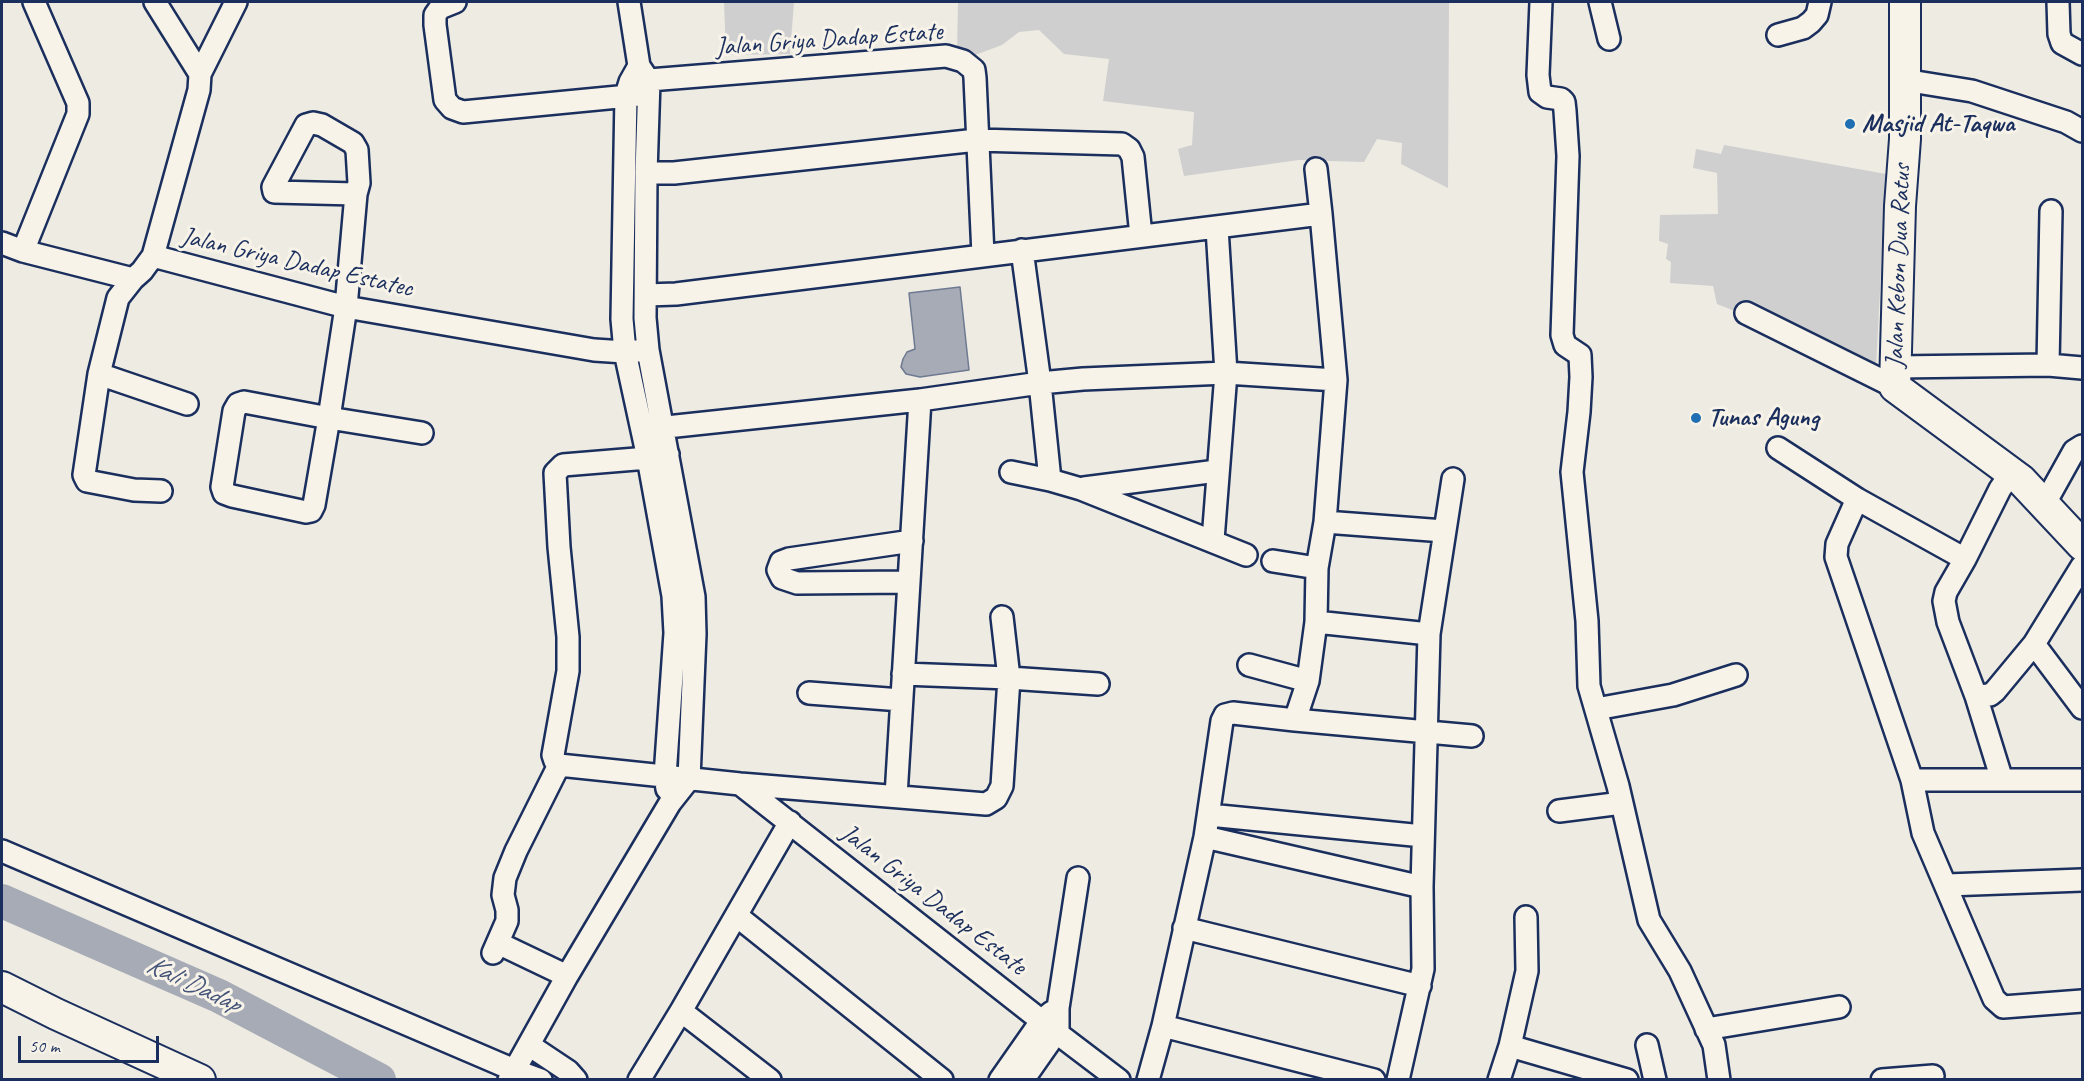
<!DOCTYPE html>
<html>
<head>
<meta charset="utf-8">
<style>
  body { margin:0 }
  #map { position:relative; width:2084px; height:1081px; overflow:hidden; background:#eeebe2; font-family:Caveat,sans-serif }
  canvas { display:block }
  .frame { position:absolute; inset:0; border:3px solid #1b2f5e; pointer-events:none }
  .scale { position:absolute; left:18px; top:1036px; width:141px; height:27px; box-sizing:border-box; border:3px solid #1b2f5e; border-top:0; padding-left:8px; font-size:18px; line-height:21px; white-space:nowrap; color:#1b2f5e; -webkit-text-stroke:4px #f7f3e8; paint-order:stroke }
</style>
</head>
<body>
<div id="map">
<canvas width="2084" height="1081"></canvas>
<div class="frame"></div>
<div class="scale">50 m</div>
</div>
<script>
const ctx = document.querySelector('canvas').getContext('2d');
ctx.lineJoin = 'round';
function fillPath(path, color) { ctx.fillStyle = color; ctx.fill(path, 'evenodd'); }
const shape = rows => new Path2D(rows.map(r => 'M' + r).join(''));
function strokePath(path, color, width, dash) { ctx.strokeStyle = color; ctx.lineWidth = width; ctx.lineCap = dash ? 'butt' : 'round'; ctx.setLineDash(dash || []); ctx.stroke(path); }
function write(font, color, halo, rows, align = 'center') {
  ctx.font = font + ' Caveat,sans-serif'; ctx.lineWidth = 6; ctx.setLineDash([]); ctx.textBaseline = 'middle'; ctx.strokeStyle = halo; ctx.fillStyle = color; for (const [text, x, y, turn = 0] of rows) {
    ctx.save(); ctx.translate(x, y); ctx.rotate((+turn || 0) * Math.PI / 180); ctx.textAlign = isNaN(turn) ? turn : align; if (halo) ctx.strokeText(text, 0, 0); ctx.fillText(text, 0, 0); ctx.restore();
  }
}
const green = shape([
  [724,2,794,2,790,54,726,55],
  [958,2,1449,2,1448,188,1401,164,1402,143,1377,139,1364,162,1299,160,1184,176,1178,149,1192,145,1194,112,1103,101,1109,59,1064,54,1039,30,1019,32,1002,45,967,58,957,55],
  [1724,145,1886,174,1876,367,1717,304,1713,286,1670,283,1671,262,1666,259,1668,244,1659,241,1660,215,1718,214,1717,173,1693,168,1696,149,1721,154]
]);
const water = shape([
  [960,287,969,370,920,377,906,374,901,367,903,359,907,352,915,349,909,293,960,287]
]);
const river = shape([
  [2,901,219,996,379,1080]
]);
const street = shape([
  [455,2,440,8,435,15,435,25,445,100,452,108,463,112,639,95],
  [629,2,639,66],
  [1541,2,1538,75,1540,92,1547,97,1561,99,1564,102,1565,111,1568,156,1562,335,1565,345,1580,355,1581,377,1579,412,1572,472,1587,621,1589,686,1618,786,1649,920,1680,971,1714,1045,1719,1080],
  [1600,2,1609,39],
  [2058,2,2059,34,2062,43,2082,54],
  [1778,35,1803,28,1811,22,1817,15,1820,2],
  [639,66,630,82,626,95,622,319,625,352,648,458,673,596,675,633,665,776,667,789],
  [200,74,236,2],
  [1904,80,1972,91,2066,122,2082,131],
  [637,81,946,56,963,61,974,70,975,78,983,255],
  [1316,169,1321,214],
  [646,173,674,173,977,140,1122,144,1129,149,1133,157,1141,236],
  [356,194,274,192,273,187,306,125,313,123,322,125,353,143,357,150,359,183,356,194,346,307,329,418,314,505,311,511,306,512,232,496,224,493,222,487,234,411,238,404,244,402,329,418,422,433],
  [2,243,23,251,133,279],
  [1022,250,1040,383,1050,480,1081,489,1246,555],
  [23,251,78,114,78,103,34,2],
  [153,256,199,90,200,74,155,2],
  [646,295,676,294,1321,214,1336,380],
  [1746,313,1895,387],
  [2048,365,2051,211],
  [1896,367,2048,365,2082,368],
  [99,374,187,404],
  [920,400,1040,383,1083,379,1226,373,1336,380,1325,522,1317,568,1316,622,1308,681,1295,720,1233,713,1225,715,1222,721,1205,837,1163,1026,1148,1080],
  [648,429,920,400,896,796],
  [1778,448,1857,499],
  [668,454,648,458,563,465,555,473,559,547,568,637,568,671,553,755,555,761,559,765,740,784,986,804,996,798,1002,786,1009,678,1002,617],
  [1011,472,1050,480],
  [1084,488,1217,471],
  [161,491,134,490,87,481,84,475,99,374,118,298,133,279,142,271,153,256,346,307,594,350,625,352,648,350],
  [2044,505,2074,451,2082,446],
  [1325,522,1444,531],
  [1213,540,1226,373,1217,228],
  [1965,559,2000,489,2011,473],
  [1273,561,1317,568],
  [908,582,797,583,782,578,778,570,781,562,789,559,912,541],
  [1316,622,1429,634],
  [2034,644,2082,566],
  [1249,665,1308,681],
  [903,674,1009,678,1098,684],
  [809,693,901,700],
  [1976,696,2002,780],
  [2082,708,2034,644,1995,691,1990,695,1976,696,1948,622,1944,601,1946,592,1965,559,1857,499,1837,544,1836,557,1912,780,1923,833,1994,999,2003,1007,2082,1001],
  [1596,709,1673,695,1736,675],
  [1295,720,1472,736],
  [1912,780,2082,780],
  [740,784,1057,1033,1119,1080],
  [1559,811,1622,803],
  [1209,815,1423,836],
  [1205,837,1422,887],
  [2,851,514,1070,541,1080],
  [1947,885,2082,880],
  [737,916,942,1080],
  [1184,928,1420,986],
  [498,943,567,976],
  [493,953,507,921,507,910,503,895,505,878,516,851,559,765],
  [681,1011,770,1080],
  [1163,1026,1374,1080],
  [1706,1029,1839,1007],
  [529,1045,568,1071,576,1080],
  [1647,1045,1655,1080],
  [1510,1046,1627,1080],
  [509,1080,567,976,670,803,689,779,695,634,694,597,648,350,645,318,646,173,649,81,639,66],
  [639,1080,681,1011,790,822],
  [1000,1080,1042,1020,1052,1012],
  [1023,1080,1058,1030,1058,1008,1078,878],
  [1398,1080,1423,969,1422,887,1429,634,1453,479],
  [1499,1080,1510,1046,1527,971,1526,917],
  [1882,1080,1933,1076]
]);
const secondary = shape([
  [1905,2,1905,139,1900,206,1895,387,2021,480,2082,545],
  [2,987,56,1014,200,1080]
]);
const markers = [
  [1850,124,6,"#1f6fb2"],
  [1696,418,6,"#1f6fb2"]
];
const streetNames = [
  ["Jalan Griya Dadap Estate",829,40,-4],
  ["Jalan Griya Dadap Estatec",297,263,13],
  ["Jalan Kebon Dua Ratus",1899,266,-88],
  ["Jalan Griya Dadap Estate",933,900,38]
];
const poiNames = [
  ["Masjid At-Taqwa",1862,124],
  ["Tunas Agung",1708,418]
];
const waterNames = [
  ["Kali Dadap",193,985,25]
];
fillPath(green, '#cfcfcf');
fillPath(water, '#a6abb5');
strokePath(water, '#6e7992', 1.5);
strokePath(river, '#a6abb5', 34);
strokePath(street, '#1b2f5e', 26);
strokePath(secondary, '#1b2f5e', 34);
strokePath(street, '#f7f3e8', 21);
strokePath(secondary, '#f7f3e8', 30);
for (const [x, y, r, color] of markers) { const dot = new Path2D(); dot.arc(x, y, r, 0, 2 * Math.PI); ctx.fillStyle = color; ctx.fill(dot); strokePath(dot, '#f7f3e8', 2); }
write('26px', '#1b2f5e', '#f7f3e8', streetNames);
write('bold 26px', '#1b2f5e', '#f7f3e8', poiNames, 'left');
write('italic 27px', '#455478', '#f7f3e8', waterNames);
</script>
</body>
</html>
